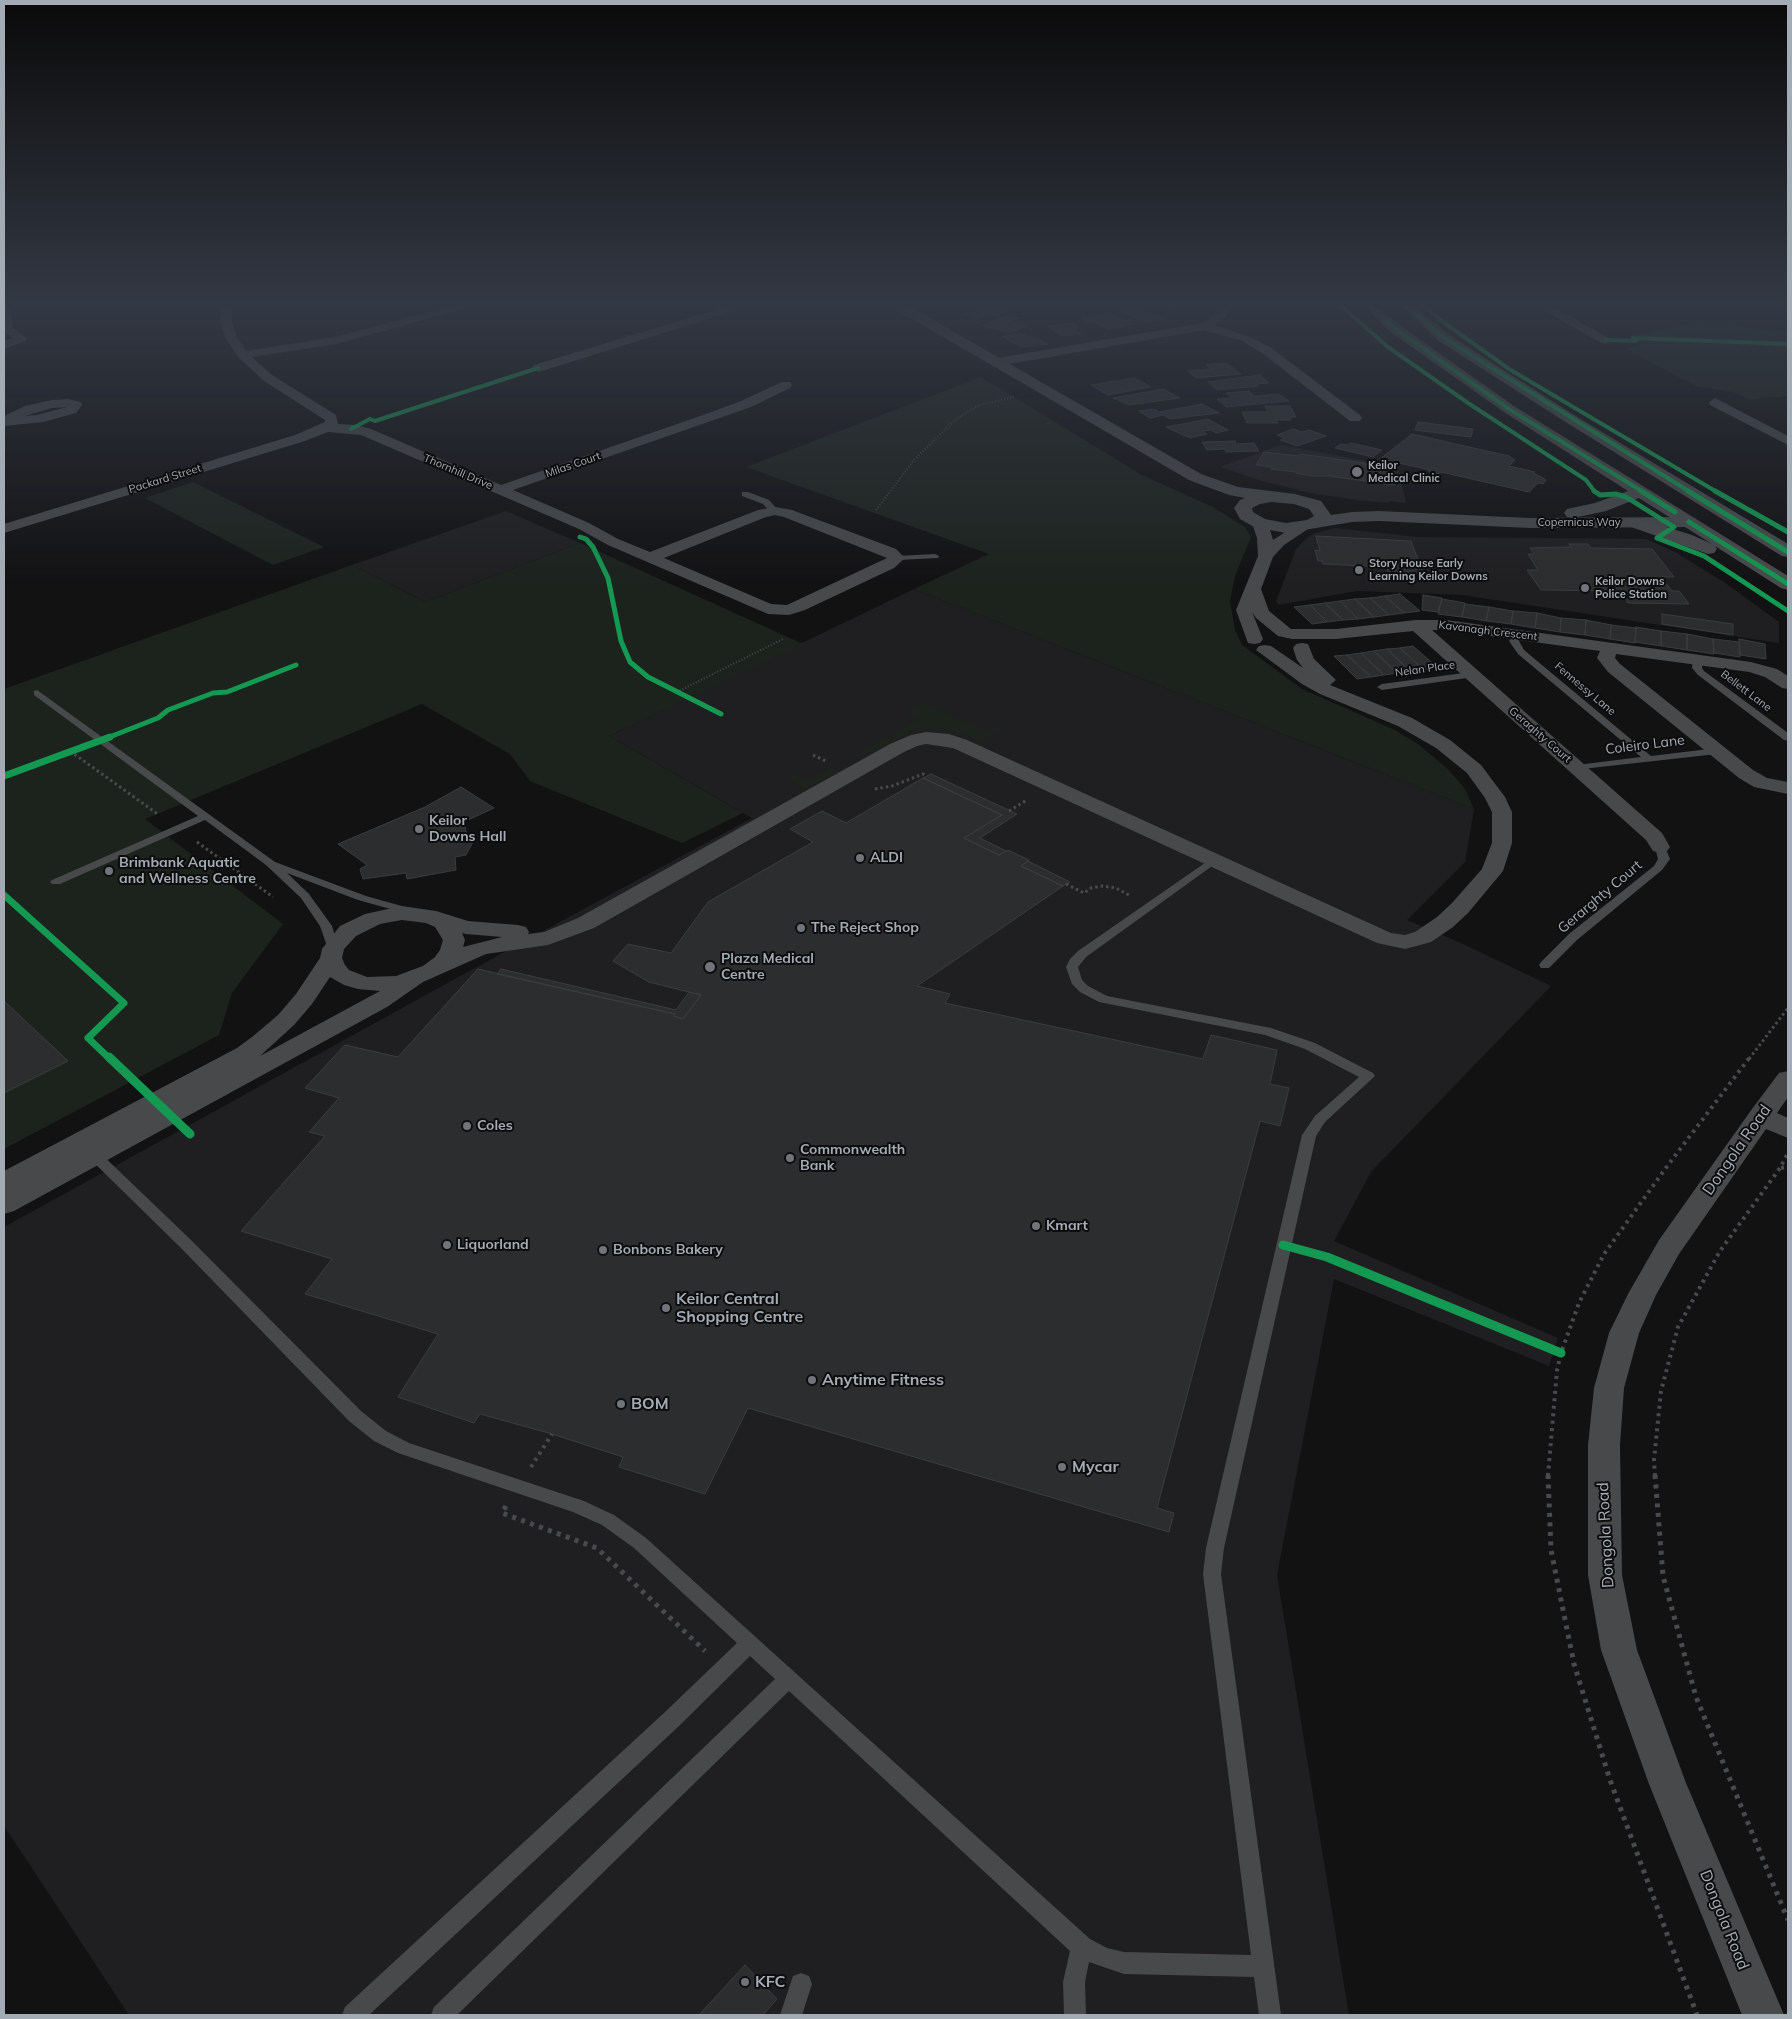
<!DOCTYPE html>
<html>
<head>
<meta charset="utf-8">
<style>
  body { margin:0 }
  #map { position:relative; width:1792px; height:2019px; overflow:hidden; background:#121213; font-family:Mulish,sans-serif }
  canvas { display:block }
  .frame { position:absolute; inset:0; border:5px solid #a3abb4; pointer-events:none }
</style>
</head>
<body>
<div id="map">
<canvas width="1792" height="2019"></canvas>
<div class="frame"></div>
</div>
<script>
const ctx = document.querySelector('canvas').getContext('2d');
ctx.lineJoin = 'round';
function fillPath(path, color) { ctx.fillStyle = color; ctx.fill(path, 'evenodd'); }
const shape = rows => new Path2D(rows.map(r => 'M' + r).join(''));
function strokePath(path, color, width, dash) { ctx.strokeStyle = color; ctx.lineWidth = width; ctx.lineCap = dash ? 'butt' : 'round'; ctx.setLineDash(dash || []); ctx.stroke(path); }
function write(font, color, halo, rows, align = 'center') {
  ctx.font = font + ' Mulish,sans-serif'; ctx.lineWidth = 4; ctx.setLineDash([]); ctx.textBaseline = 'middle'; ctx.strokeStyle = halo; ctx.fillStyle = color; for (const [text, x, y, turn = 0] of rows) {
    ctx.save(); ctx.translate(x, y); ctx.rotate((+turn || 0) * Math.PI / 180); ctx.textAlign = isNaN(turn) ? turn : align; if (halo) ctx.strokeText(text, 0, 0); ctx.fillText(text, 0, 0); ctx.restore();
  }
}
const built = shape([
  [1281,445,1398,467,1406,503,1389,501,1389,503,1357,500,1310,493,1259,480,1220,467],
  [506,511,580,543,425,602,352,565],
  [1335,528,1418,537,1646,539,1675,552,1724,582,1779,622,1779,643,1462,595,1357,591,1278,605,1276,601,1296,549,1307,538,1313,534],
  [914,589,1474,809,1465,862,1407,920,1463,944,1551,986,1371,1172,1334,1241,1558,1338,1549,1366,1334,1279,1277,1575,1349,2015,129,2015,4,1826,4,1227,473,969,752,818,609,736]
]);
const green = shape([
  [1699,321,1788,332,1788,396,1750,400,1733,392,1698,387,1626,349,1640,345,1638,340,1631,336],
  [981,377,1142,475,1213,507,1245,527,1251,537,1235,576,1230,601,1235,630,1242,645,1302,689,1395,730,1418,744,1448,769,1465,789,1474,809,914,589,989,554,746,467],
  [193,482,324,547,273,565,145,498],
  [580,543,803,644,609,736,743,813,682,843,530,781,510,754,422,704,145,819,283,924,232,993,219,1035,4,1149,4,689,352,565,425,602],
  [924,703,989,732,1001,726,1004,727,979,742,947,729,920,728,865,756,859,753,920,719,906,712],
  [831,768,838,771,806,789,789,779,790,776,794,774,808,780]
]);
const building = shape([
  [943,303,972,303,957,307,943,303],
  [1066,303,1095,303,1087,304,1078,310,1059,307,1066,303],
  [1163,303,1181,303,1183,310,1165,310,1163,303],
  [1001,304,1016,308,994,316,989,314,977,318,962,314,1001,304],
  [1135,307,1148,313,1152,313,1167,319,1148,323,1117,310,1135,307],
  [1110,313,1132,324,1108,329,1093,321,1088,322,1081,318,1110,313],
  [1009,315,1019,318,1009,321,1028,326,1010,333,981,325,1009,315],
  [1073,323,1079,328,1074,329,1081,334,1061,336,1048,326,1073,323],
  [1021,333,1028,337,1033,336,1048,344,1021,347,1002,336,1021,333],
  [1226,363,1241,374,1196,378,1188,371,1212,369,1206,365,1226,363],
  [1260,375,1269,383,1256,384,1259,386,1217,390,1208,382,1260,375],
  [1134,378,1151,387,1108,395,1091,385,1134,378],
  [1163,389,1180,398,1129,405,1113,398,1163,389],
  [1249,391,1254,396,1279,394,1289,401,1226,407,1217,399,1232,398,1226,393,1249,391],
  [1202,404,1219,413,1170,419,1163,415,1150,418,1139,411,1154,409,1159,412,1202,404],
  [1265,406,1290,406,1296,417,1290,417,1291,420,1276,420,1278,423,1247,423,1242,412,1268,412,1265,406],
  [1208,419,1228,430,1216,433,1211,430,1202,431,1207,434,1190,438,1166,427,1208,419],
  [1418,422,1473,429,1471,437,1415,430,1418,422],
  [1293,429,1302,432,1309,430,1326,436,1297,446,1280,440,1285,438,1277,435,1293,429],
  [1412,434,1509,456,1515,460,1509,466,1535,472,1534,473,1546,480,1543,484,1538,483,1529,492,1441,472,1439,474,1428,471,1430,470,1380,459,1412,434],
  [1235,441,1236,444,1254,443,1259,451,1226,452,1225,449,1207,450,1202,442,1235,441],
  [1351,443,1382,450,1373,457,1335,448,1341,444,1348,445,1351,443],
  [1264,452,1298,456,1300,454,1365,463,1365,464,1379,466,1378,468,1395,470,1393,476,1397,477,1394,485,1329,476,1312,476,1296,473,1296,472,1271,469,1272,467,1256,465,1264,452],
  [1316,536,1411,541,1423,573,1388,572,1387,567,1323,564,1322,561,1318,561,1315,550,1320,551,1316,536],
  [1569,544,1588,544,1591,548,1652,549,1674,577,1661,577,1672,591,1679,591,1689,604,1628,603,1620,591,1541,590,1527,570,1538,570,1528,554,1534,554,1530,548,1572,547,1569,544],
  [1400,594,1420,611,1404,613,1385,596,1400,594],
  [1423,595,1442,598,1438,612,1422,610,1423,595],
  [1385,596,1404,613,1389,615,1370,598,1385,596],
  [1370,598,1389,615,1374,617,1355,599,1370,598],
  [1355,599,1374,617,1358,619,1340,601,1355,599],
  [1442,599,1465,603,1462,617,1438,614,1442,599],
  [1340,601,1358,619,1343,620,1325,603,1340,601],
  [1325,603,1343,620,1327,622,1310,605,1325,603],
  [1465,604,1489,607,1486,621,1462,617,1465,604],
  [1310,605,1327,622,1312,624,1294,607,1310,605],
  [1489,607,1513,611,1511,624,1486,621,1489,607],
  [1513,611,1537,613,1535,628,1511,624,1513,611],
  [1537,613,1561,618,1560,632,1535,628,1537,613],
  [1662,614,1733,624,1733,635,1662,624,1662,614],
  [1561,618,1586,620,1585,635,1560,632,1561,618],
  [1586,620,1611,625,1610,639,1585,635,1586,620],
  [1611,625,1636,628,1635,643,1610,639,1611,625],
  [1636,627,1661,631,1661,646,1635,642,1636,627],
  [1661,631,1687,634,1687,650,1661,646,1661,631],
  [1687,634,1713,639,1714,654,1687,650,1687,634],
  [1713,639,1739,642,1740,657,1714,653,1713,639],
  [1739,639,1765,644,1766,659,1740,655,1739,639],
  [1413,646,1438,668,1424,670,1400,648,1413,646],
  [1400,648,1424,670,1411,672,1387,649,1400,648],
  [1387,649,1411,672,1397,673,1374,651,1387,649],
  [1374,651,1397,673,1384,675,1361,653,1374,651],
  [1361,653,1384,675,1371,677,1347,655,1361,653],
  [1347,655,1371,677,1357,679,1334,656,1347,655],
  [931,774,1017,814,980,838,1006,851,999,855,964,838,1002,815,923,778,931,774],
  [923,778,1002,815,964,838,999,855,1008,850,1029,860,1021,866,1063,886,917,986,950,994,945,1003,1203,1059,1211,1035,1277,1050,1270,1084,1289,1088,1280,1126,1260,1121,1157,1508,1174,1513,1169,1532,748,1408,705,1494,619,1467,623,1457,552,1434,480,1414,474,1423,398,1397,438,1334,305,1294,332,1259,241,1231,325,1136,309,1132,339,1098,305,1088,345,1045,398,1057,478,969,675,1014,674,1016,683,1019,701,995,649,982,613,961,628,944,671,953,708,902,813,842,790,829,822,811,846,823,923,778],
  [461,787,494,808,464,822,467,836,476,836,466,855,455,857,456,870,407,879,406,873,363,879,360,869,367,865,338,844,425,807,461,787],
  [1028,861,1070,882,1063,886,1021,866,1028,861],
  [501,969,676,1010,689,992,701,995,683,1019,674,1016,675,1014,497,974,501,969],
  [4,1001,68,1061,4,1093,4,1001],
  [745,1965,777,1999,763,2015,699,2015,745,1965]
]);
const pathFar3 = shape([
  [876,510,914,460,956,419,979,405,1014,397],
  [677,692,783,639]
]);
const pathFar2 = shape([
  [70,751,159,815],
  [813,755,826,761],
  [875,789,892,786,923,774,927,776],
  [1009,811,1027,800],
  [197,842,273,897],
  [1066,884,1084,893,1091,888,1102,886,1116,888,1129,895],
  [1749,1059,1788,1008]
]);
const pathFar1 = shape([
  [1781,1168,1788,1167],
  [531,1467,552,1434],
  [1548,1476,1557,1370,1561,1353,1579,1303,1604,1254,1668,1165,1750,1057],
  [1655,1476,1654,1460,1661,1391,1678,1327,1720,1251,1780,1168,1788,1153]
]);
const path = shape([
  [1548,1475,1551,1550,1574,1664,1610,1780,1697,2015],
  [1655,1475,1663,1576,1696,1697,1788,1920],
  [506,1506,502,1513,597,1548,705,1651]
]);
const service = shape([
  [742,492,748,492,769,500,779,511,772,513,763,504,742,496,742,492],
  [935,554,939,556,938,558,897,560,893,558,897,556,935,554],
  [1519,631,1523,634,1519,641,1524,650,1651,756,1717,748,1722,751,1717,754,1573,770,1572,768,1577,765,1641,757,1518,654,1509,641,1516,632,1519,631],
  [1698,656,1703,659,1702,668,1704,671,1788,733,1788,741,1784,740,1698,675,1692,668,1693,659,1698,656],
  [1471,672,1476,675,1474,677,1382,690,1377,687,1382,684,1471,672],
  [37,690,275,862,366,896,416,910,418,912,412,915,358,900,287,873,309,894,332,926,339,949,337,952,329,952,320,926,301,898,266,865,205,820,60,884,52,884,50,882,52,880,198,816,34,695,34,691,37,690],
  [1660,844,1665,847,1670,859,1662,870,1577,940,1549,968,1541,968,1539,965,1541,962,1569,934,1654,866,1658,859,1655,847,1660,844],
  [1215,856,1221,859,1219,861,1086,957,1078,967,1082,980,1088,986,1107,996,1271,1028,1315,1043,1373,1073,1375,1076,1325,1122,1316,1136,1224,1548,1221,1574,1281,2015,1259,2015,1254,1977,1124,1974,1089,1962,1085,1982,1086,2015,1064,2015,1063,1982,1070,1951,789,1691,457,2015,431,2015,434,2007,775,1679,750,1656,679,1726,369,2015,342,2015,345,2007,665,1712,737,1643,634,1548,602,1525,573,1512,398,1453,374,1441,349,1421,181,1248,85,1154,83,1151,85,1148,95,1148,191,1240,361,1411,386,1431,409,1443,584,1501,614,1515,646,1538,1090,1939,1107,1948,1124,1952,1251,1955,1203,1574,1206,1548,1302,1135,1315,1116,1359,1077,1305,1049,1265,1035,1099,1002,1080,992,1072,984,1066,967,1070,959,1078,951,1215,856],
  [801,1973,809,1976,812,1984,802,2015,780,2015,793,1976,801,1973]
]);
const minor = shape([
  [4,303,10,303,13,327,27,339,25,341,4,349,4,341,12,338,4,331,4,303],
  [221,303,232,303,232,322,238,339,246,351,335,337,463,303,480,303,479,305,336,344,252,357,272,375,336,415,338,424,356,425,371,429,501,485,706,414,741,401,782,382,790,382,792,385,790,388,751,407,513,490,589,523,618,539,650,552,758,510,775,507,792,510,896,549,905,558,894,568,805,610,789,615,768,614,608,545,579,529,361,435,328,432,305,441,4,533,4,524,295,435,325,422,325,420,264,381,239,358,226,339,220,322,221,303],
  [775,515,784,517,887,558,787,605,771,604,664,558,766,517,775,515],
  [738,303,755,303,753,305,542,371,538,372,532,368,534,365,738,303],
  [1215,303,1225,303,1230,310,1226,317,1214,325,1250,337,1270,347,1360,415,1362,418,1360,421,1350,421,1262,353,1242,341,1204,330,998,366,992,362,998,358,1202,323,1217,313,1218,310,1215,303],
  [1533,303,1547,303,1612,340,1606,344,1602,343,1560,320,1533,303],
  [1715,398,1788,436,1788,445,1710,405,1709,402,1715,398],
  [68,399,81,402,82,405,76,413,43,422,4,426,4,416,25,406,52,400,68,399],
  [67,407,37,415,25,416,52,408,67,407],
  [1260,518,1265,520,1268,523,1273,540,1298,524,1303,522,1308,524,1311,527,1284,545,1273,557,1261,589,1269,611,1291,629,1336,629,1416,620,1446,620,1751,662,1777,669,1788,676,1788,689,1782,688,1765,677,1749,672,1616,654,1615,658,1620,664,1753,770,1767,778,1788,782,1788,794,1754,787,1739,778,1608,672,1597,658,1600,651,1446,630,1432,630,1662,833,1670,847,1667,851,1660,853,1653,851,1646,840,1413,631,1336,639,1292,639,1278,636,1256,618,1252,612,1263,639,1260,643,1254,644,1248,643,1236,610,1258,556,1257,538,1252,523,1255,520,1260,518],
  [1302,643,1308,644,1314,659,1336,680,1330,685,1412,718,1450,740,1481,765,1505,797,1512,812,1512,843,1503,871,1468,913,1453,927,1431,942,1405,949,1377,943,953,748,926,744,917,746,904,752,594,928,548,945,486,954,423,982,387,1007,14,1211,4,1214,4,1171,237,1048,252,1037,278,1015,296,994,320,958,322,949,340,926,365,914,402,906,436,911,468,921,518,925,526,927,529,932,528,934,544,932,578,918,890,744,911,735,926,732,949,734,967,740,1391,933,1405,935,1415,932,1437,917,1452,903,1482,869,1492,843,1492,812,1485,798,1467,773,1436,748,1398,726,1320,694,1302,684,1256,650,1259,646,1265,645,1271,646,1303,668,1297,660,1293,648,1296,644,1302,643],
  [402,920,426,923,435,927,443,940,440,950,435,957,423,966,396,976,367,977,349,970,345,965,342,958,344,949,356,936,380,924,402,920],
  [462,933,466,934,502,937,463,947,465,940,462,933],
  [330,977,344,985,358,989,380,991,260,1056,294,1025,312,1004,330,977],
  [1788,1071,1788,1097,1777,1113,1788,1118,1788,1138,1766,1129,1679,1254,1656,1295,1639,1333,1624,1388,1620,1445,1622,1575,1637,1650,1686,1783,1784,2015,1742,2015,1649,1784,1601,1650,1588,1575,1588,1445,1594,1388,1609,1333,1628,1294,1659,1240,1752,1109,1779,1073,1788,1071]
]);
const tertiary = shape([
  [889,303,904,303,1201,474,1238,487,1295,494,1321,501,1331,515,1352,512,1379,511,1530,518,1689,517,1695,518,1698,522,1695,526,1689,527,1530,528,1379,521,1352,522,1286,533,1254,527,1240,519,1234,508,1240,500,1245,498,1229,495,1189,480,890,306,889,303],
  [1271,502,1294,504,1309,509,1314,516,1307,520,1286,523,1265,519,1253,512,1252,508,1260,504,1271,502]
]);
const primary = shape([
  [1360,303,1374,303,1402,327,1514,406,1788,576,1788,590,1781,588,1715,546,1717,549,1714,553,1708,554,1631,527,1628,523,1631,519,1637,518,1692,535,1712,544,1639,498,1606,511,1573,518,1567,517,1564,513,1567,509,1595,503,1628,491,1504,412,1392,333,1360,303],
  [1397,303,1411,303,1449,335,1574,415,1788,544,1788,557,1782,556,1564,421,1439,341,1397,303]
]);
const cyclewayFar3 = shape([
  [1338,303,1388,347,1468,403,1586,480,1595,492],
  [1366,303,1397,330,1509,409,1643,492],
  [1403,303,1444,338,1690,492],
  [1421,303,1439,319,1509,369,1717,492],
  [1606,340,1636,341,1633,338,1788,344],
  [351,429,370,419,375,421,538,368]
]);
const cyclewayFar2 = shape([
  [1594,491,1600,495,1616,494,1626,497,1674,527,1657,538],
  [1641,491,1675,512],
  [1688,491,1788,552],
  [1715,491,1788,532],
  [1689,522,1788,584],
  [580,537,586,539,593,547,608,578,621,641,630,662,648,677,721,714],
  [1657,538,1704,556,1788,611],
  [107,738,158,718,168,710,213,693,227,692,296,665]
]);
const cyclewayFar1 = shape([
  [4,776,110,737],
  [4,895,124,1003,88,1038,110,1059]
]);
const cycleway = shape([
  [109,1057,190,1134],
  [1283,1245,1327,1257,1561,1353]
]);
const markers = [
  [1357,472,6,"#70757c"],
  [1359,570,5,"#70757c"],
  [1585,588,5,"#70757c"],
  [419,829,5,"#70757c"],
  [860,858,5,"#70757c"],
  [109,871,5,"#70757c"],
  [801,928,5,"#70757c"],
  [710,967,6,"#70757c"],
  [467,1126,5,"#70757c"],
  [790,1158,5,"#70757c"],
  [1036,1226,5,"#70757c"],
  [447,1245,5,"#70757c"],
  [603,1250,5,"#70757c"],
  [666,1308,5,"#70757c"],
  [812,1380,5,"#70757c"],
  [621,1404,5,"#70757c"],
  [1062,1467,5,"#70757c"],
  [745,1982,5,"#70757c"]
];
const farStreetnames = [
  ["Milas Court",573,465,-19],
  ["Thornhill Drive",458,472,23],
  ["Packard Street",165,479,-17],
  ["Copernicus Way",1579,523],
  ["Kavanagh Crescent",1488,631,7],
  ["Nelan Place",1425,669,-8],
  ["Fennessy Lane",1585,689,40],
  ["Bellett Lane",1746,691,37],
  ["Geraghty Court",1540,735,41]
];
const farPoinames = [
  ["Keilor",1368,466],
  ["Medical Clinic",1368,479],
  ["Story House Early",1369,564],
  ["Learning Keilor Downs",1369,577],
  ["Keilor Downs",1595,582],
  ["Police Station",1595,595]
];
const streetNames = [
  ["Coleiro Lane",1645,745,-7],
  ["Gerarghty Court",1600,897,-40]
];
const poiNames = [
  ["Keilor",429,821],
  ["Downs Hall",429,837],
  ["ALDI",870,858],
  ["Brimbank Aquatic",119,863],
  ["and Wellness Centre",119,879],
  ["The Reject Shop",811,928],
  ["Plaza Medical",721,959],
  ["Centre",721,975],
  ["Coles",477,1126],
  ["Commonwealth",800,1150],
  ["Bank",800,1166],
  ["Kmart",1046,1226],
  ["Liquorland",457,1245],
  ["Bonbons Bakery",613,1250]
];
const nearStreetnames = [
  ["Dongola Road",1737,1150,-55],
  ["Dongola Road",1606,1535,-93],
  ["Dongola Road",1724,1920,68]
];
const nearPoinames = [
  ["Keilor Central",676,1299],
  ["Shopping Centre",676,1317],
  ["Anytime Fitness",822,1380],
  ["BOM",631,1404],
  ["Mycar",1072,1467],
  ["KFC",755,1982]
];
fillPath(built, '#1f1f21');
fillPath(green, '#1c231d');
fillPath(building, '#2c2d2e');
strokePath(building, '#3a3d3f', 1);
strokePath(pathFar3, '#484a4d', 2, [1, 2]);
strokePath(pathFar2, '#484a4d', 3, [2.5, 3]);
strokePath(pathFar1, '#484a4d', 4, [3, 4.5]);
strokePath(path, '#484a4d', 5, [4, 5.5]);
fillPath(service, '#47494b');
fillPath(minor, '#47494b');
fillPath(tertiary, '#47494b');
fillPath(primary, '#494b4d');
strokePath(cyclewayFar3, '#139951', 4);
strokePath(cyclewayFar2, '#139951', 5);
strokePath(cyclewayFar1, '#139951', 7);
strokePath(cycleway, '#139951', 9);
const sky = ctx.createLinearGradient(0, 0, 0, 586);
sky.addColorStop(0, '#0a0a0a');
sky.addColorStop(0.52, '#333944');
sky.addColorStop(1, '#33394400');
ctx.fillStyle = sky;
ctx.fillRect(0, 0, 1792, 586);
for (const [x, y, r, color] of markers) { const dot = new Path2D(); dot.arc(x, y, r, 0, 2 * Math.PI); ctx.fillStyle = color; ctx.fill(dot); strokePath(dot, '#0d0d0e', 2); }
write('11px', '#a3abb4', '#0d0d0e', farStreetnames);
write('bold 11px', '#a3abb4', '#0d0d0e', farPoinames, 'left');
write('14px', '#a3abb4', '#0d0d0e', streetNames);
write('bold 14px', '#a3abb4', '#0d0d0e', poiNames, 'left');
write('16px', '#a3abb4', '#0d0d0e', nearStreetnames);
write('bold 16px', '#a3abb4', '#0d0d0e', nearPoinames, 'left');
</script>
</body>
</html>
